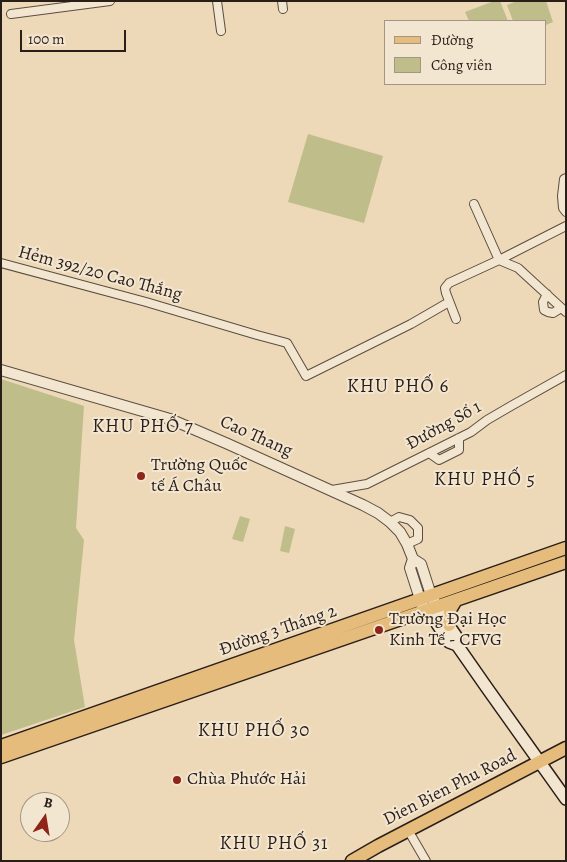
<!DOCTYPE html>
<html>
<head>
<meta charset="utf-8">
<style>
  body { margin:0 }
  #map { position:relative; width:567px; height:862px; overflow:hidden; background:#edd9b8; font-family:Alegreya,serif }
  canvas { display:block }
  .frame { position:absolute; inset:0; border:2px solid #2a1e19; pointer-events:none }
  .legend { position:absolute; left:384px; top:20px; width:162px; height:65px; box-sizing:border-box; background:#f3e6d1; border:1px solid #a39687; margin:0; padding:6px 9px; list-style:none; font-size:15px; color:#2a1e19 }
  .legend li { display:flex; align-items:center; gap:10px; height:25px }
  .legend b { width:25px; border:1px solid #a39687 }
  .north { position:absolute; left:20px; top:792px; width:50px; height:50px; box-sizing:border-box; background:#f3e6d1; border:1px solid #a39687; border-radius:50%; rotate:13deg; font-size:14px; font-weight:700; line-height:20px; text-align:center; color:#2a1e19 }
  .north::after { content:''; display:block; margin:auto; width:18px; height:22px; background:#8f2418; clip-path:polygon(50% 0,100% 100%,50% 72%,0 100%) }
  .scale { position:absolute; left:20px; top:30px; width:106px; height:22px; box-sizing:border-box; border:2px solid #2a1e19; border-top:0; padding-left:6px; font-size:15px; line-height:18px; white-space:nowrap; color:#2a1e19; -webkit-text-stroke:4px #f3e6d1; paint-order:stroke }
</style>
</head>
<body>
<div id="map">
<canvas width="567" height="862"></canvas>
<div class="frame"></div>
<ul class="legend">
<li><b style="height:6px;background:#e6bc7c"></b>Đường</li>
<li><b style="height:14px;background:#bfbd8a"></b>Công viên</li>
</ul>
<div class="north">B</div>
<div class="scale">100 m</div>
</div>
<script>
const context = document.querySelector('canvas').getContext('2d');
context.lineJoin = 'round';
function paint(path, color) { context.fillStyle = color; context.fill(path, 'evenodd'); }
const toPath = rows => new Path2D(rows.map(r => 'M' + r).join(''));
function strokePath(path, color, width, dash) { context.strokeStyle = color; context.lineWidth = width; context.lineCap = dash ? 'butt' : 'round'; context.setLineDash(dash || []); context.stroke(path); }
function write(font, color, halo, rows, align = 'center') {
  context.font = font + ' Alegreya,serif'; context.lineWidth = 4; context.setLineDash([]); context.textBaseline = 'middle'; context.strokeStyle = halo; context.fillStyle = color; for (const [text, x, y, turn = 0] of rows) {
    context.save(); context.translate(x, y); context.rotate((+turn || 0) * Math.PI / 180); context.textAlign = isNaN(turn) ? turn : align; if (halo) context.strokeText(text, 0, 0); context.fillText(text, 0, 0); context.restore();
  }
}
const green = toPath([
  [494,1,500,1,508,21,469,21,465,12],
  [517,1,546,1,553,22,546,25,546,21,513,21,507,5],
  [308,134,383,156,364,223,288,202],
  [1,379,84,406,76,528,84,540,74,640,85,707,1,735],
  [240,516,250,519,243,542,232,539],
  [285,526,295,529,289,553,280,551]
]);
const minor = toPath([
  [217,1,221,31],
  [282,1,283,9],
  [11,14,110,1],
  [566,178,564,179,562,196,563,208,566,212],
  [474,204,499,260,518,268,566,312],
  [1,263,146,302,257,335,287,343,306,376,411,324,449,302],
  [547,294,543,302,544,310,548,312,553,313,561,308],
  [456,319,446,293,445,288,449,283,499,260,566,226],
  [429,453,439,460,459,450,459,438],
  [332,490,367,484,471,432,487,420,511,406,566,375],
  [390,522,399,517,410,520,418,528,418,539,407,544],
  [408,830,426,861]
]);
const tertiary = toPath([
  [1,370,170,419,228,444,363,505,378,513,390,522,400,532,407,544,413,559,421,564,431,595],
  [413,559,410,568,420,599]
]);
const secondary = toPath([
  [433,599,436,607,456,636,457,645,487,688,566,799],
  [422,604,426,611,434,619,449,642,457,645]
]);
const primary = toPath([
  [449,625,450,610,456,600],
  [1,746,566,548],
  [1,757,566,562],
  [352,861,378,846,566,748]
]);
const markers = [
  [141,476,5,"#8f2418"],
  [379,630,5,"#8f2418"],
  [177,780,5,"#8f2418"]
];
const streetNames = [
  ["Hẻm 392/20 Cao Thắng",100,274,15],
  ["Đường Số 1",444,426,-29],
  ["Cao Thang",256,437,24],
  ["Đường 3 Tháng 2",278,631,-19],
  ["Dien Bien Phu Road",450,788,-27]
];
const poiNames = [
  ["Trường Quốc",151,466],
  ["tế Á Châu",151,487],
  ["Trường Đại Học",389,620],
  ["Kinh Tế - CFVG",389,641],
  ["Chùa Phước Hải",187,780]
];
const neighbourhoodNames = [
  ["KHU PHỐ 6",398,387],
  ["KHU PHỐ 7",143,427],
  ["KHU PHỐ 5",485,480],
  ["KHU PHỐ 30",254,731],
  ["KHU PHỐ 31",274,844]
];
paint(green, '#bfbd8a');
strokePath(minor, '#5b4d41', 10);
strokePath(tertiary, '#5b4d41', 12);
strokePath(secondary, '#2a1e19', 14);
strokePath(primary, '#2a1e19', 15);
strokePath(minor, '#f3e6d1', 8);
strokePath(tertiary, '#f3e6d1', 10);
strokePath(secondary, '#f3e6d1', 11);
strokePath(primary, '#e6bc7c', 12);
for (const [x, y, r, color] of markers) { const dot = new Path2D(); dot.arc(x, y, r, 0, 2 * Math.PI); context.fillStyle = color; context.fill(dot); strokePath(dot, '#f3e6d1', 2); }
write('18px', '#2a1e19', '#f3e6d1', streetNames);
write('18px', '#2a1e19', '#f3e6d1', poiNames, 'left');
context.letterSpacing = '1px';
write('19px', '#2a1e19', '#f3e6d1', neighbourhoodNames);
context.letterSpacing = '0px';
</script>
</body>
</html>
